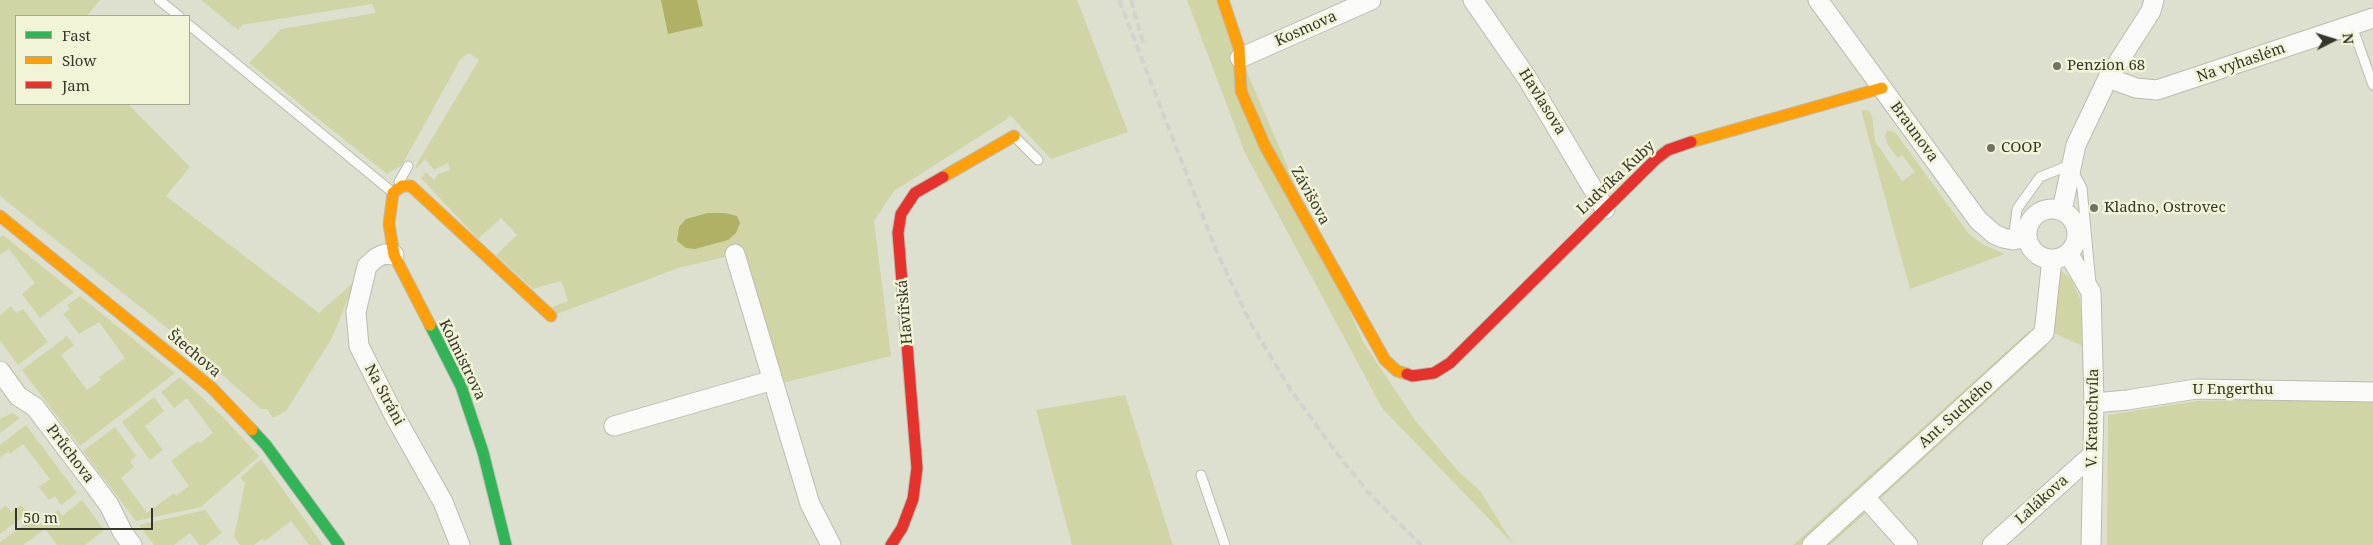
<!DOCTYPE html>
<html>
<head>
<meta charset="utf-8">
<style>
  body { margin:0 }
  #map { position:relative; width:2373px; height:545px; overflow:hidden; background:#dee0cf; font-family:"Noto Serif",serif }
  canvas { display:block }
  .legend { position:absolute; left:15px; top:15px; width:175px; height:90px; box-sizing:border-box; background:#f1f4d6; border:1px solid #a6a892; margin:0; padding:6px 9px; list-style:none; font-size:15px; color:#36372c }
  .legend li { display:flex; align-items:center; gap:10px; height:25px }
  .legend b { width:25px; border:1px solid #a6a892 }
  .north { position:absolute; left:2308px; top:15px; width:50px; height:50px; -webkit-text-stroke:4px #f1f4d6; paint-order:stroke; rotate:85deg; font-size:14px; font-weight:700; line-height:20px; text-align:center; color:#36372c }
  .north::after { content:''; display:block; margin:auto; width:18px; height:22px; background:#36372c; clip-path:polygon(50% 0,100% 100%,50% 72%,0 100%) }
  .scale { position:absolute; left:15px; top:508px; width:138px; height:22px; box-sizing:border-box; border:2px solid #36372c; border-top:0; padding-left:6px; font-size:15px; line-height:18px; white-space:nowrap; color:#36372c; -webkit-text-stroke:4px #f1f4d6; paint-order:stroke }
</style>
</head>
<body>
<div id="map">
<canvas width="2373" height="545"></canvas>
<ul class="legend">
<li><b style="height:6px;background:#30b455"></b>Fast</li>
<li><b style="height:6px;background:#ff9f0a"></b>Slow</li>
<li><b style="height:6px;background:#e5322d"></b>Jam</li>
</ul>
<div class="north">N</div>
<div class="scale">50 m</div>
</div>
<script>
const context = document.querySelector('canvas').getContext('2d');
context.lineJoin = 'round';
function paint(path, color) { context.fillStyle = color; context.fill(path, 'evenodd'); }
const toPath = rows => new Path2D(rows.map(r => 'M' + r).join(''));
function strokePath(path, color, width, dash) { context.strokeStyle = color; context.lineWidth = width; context.lineCap = dash ? 'butt' : 'round'; context.setLineDash(dash || []); context.stroke(path); }
function write(font, color, halo, rows, align = 'center') {
  context.font = font + ' "Noto Serif",serif'; context.lineWidth = 5; context.setLineDash([]); context.textBaseline = 'middle'; context.strokeStyle = halo; context.fillStyle = color; for (const [text, x, y, turn = 0] of rows) {
    context.save(); context.translate(x, y); context.rotate((+turn || 0) * Math.PI / 180); context.textAlign = isNaN(turn) ? turn : align; if (halo) context.strokeText(text, 0, 0); context.fillText(text, 0, 0); context.restore();
  }
}
const green = toPath([
  [0,0,100,0,87,16,16,16,16,104,128,104,190,167,166,196,319,313,355,281,332,338,286,411,273,418,267,409,261,409,190,346,0,196],
  [201,0,1077,0,1128,132,1051,159,1010,115,1007,119,894,191,874,221,891,356,782,383,742,253,678,268,557,314,552,307,568,301,561,281,533,289,496,255,517,235,501,218,478,239,421,178,426,172,434,180,438,174,450,170,448,163,434,170,425,159,417,168,415,167,479,60,469,53,460,60,402,165,387,174,249,63,281,29,376,13,372,4,242,25,238,30],
  [1187,0,1216,0,1363,342,1415,420,1457,470,1480,491,1514,545,1382,408,1245,153],
  [1861,110,1869,111,1872,116,1875,141,1902,181,1915,172,1902,155,1898,158,1888,145,1885,136,1887,130,1895,132,1969,234,1982,244,2005,254,1910,289],
  [3,235,74,292,40,318,22,294,35,283,9,249,0,255,0,237],
  [2062,271,2071,279,2080,298,2084,347,2052,332,2059,272],
  [80,296,175,373,80,446,22,370,67,336,74,345,61,355,87,390,101,380,99,377,125,358,99,322,79,334,63,314,70,309,67,305],
  [11,306,16,313,23,309,48,342,18,365,0,341,0,315],
  [2029,331,2032,335,1800,545,1793,545],
  [2044,343,2047,346,1879,500,1880,493],
  [180,377,222,416,259,456,201,507,136,521,83,451,115,427,136,456,130,461,134,467,121,478,147,513,174,493,176,496,189,486,171,461,198,441,200,443,213,433,187,398,174,408,161,392],
  [1125,395,1173,545,1072,545,1036,410],
  [154,397,164,411,145,426,163,450,150,460,122,422],
  [2373,398,2373,545,2107,545,2108,415,2197,401],
  [12,413,20,418,0,433,0,419],
  [26,425,77,493,61,505,55,496,49,500,39,487,50,479,23,444,10,454,8,452,0,457,0,445],
  [261,459,323,545,309,545,291,521,265,541,262,539,254,545,240,545,234,537,245,483,240,478],
  [82,500,104,530,85,545,57,545,45,529,23,545,0,545,0,542,32,519,38,526,58,510,62,516],
  [6,505,11,512,21,505,28,513,0,534,0,510],
  [205,510,222,533,206,545,199,545,190,533,174,545,154,545,139,525],
  [1859,511,1868,511,1830,545,1822,545]
]);
const water = toPath([
  [661,0,697,0,703,26,668,34],
  [708,213,725,213,737,216,740,223,736,233,728,240,695,249,686,248,677,241,679,227,686,219]
]);
const lane = toPath([
  [159,0,179,16],
  [189,25,391,191],
  [2352,26,2373,85],
  [1015,137,1038,160],
  [399,182,408,166],
  [2013,240,2017,209,2040,177,2070,165,2082,188,2091,284],
  [1201,475,1225,545]
]);
const street = toPath([
  [1473,0,1527,78,1605,209],
  [1818,0,1978,220,1994,234,2003,238,2013,240,2027,237],
  [1240,58,1371,0],
  [2108,78,2136,88,2157,90,2373,18],
  '2027 234a25 25 0 1 1 50 0a25 25 0 1 1-50 0Z',
  [2062,210,2076,145,2108,78,2151,11,2154,0],
  [2068,253,2091,292,2094,403,2091,545],
  [735,254,810,504,831,545],
  [394,255,384,254,376,258,367,266,356,312,359,346,394,415,443,502,460,545],
  [0,371,18,396,35,407,95,486,109,505,123,533,132,545],
  [2094,403,2127,400,2196,389,2373,392],
  [614,426,773,380],
  [1865,497,1908,545],
  [1812,545,2044,333,2052,259],
  [1992,545,2092,455]
]);
const fast = toPath([
  [430,325,461,386,483,452,506,545],
  [252,430,266,445,339,545]
]);
const slow = toPath([
  [1223,0,1239,48,1241,91,1265,146,1385,360,1397,371,1407,374],
  [1691,142,1882,88],
  [943,177,1014,136],
  [0,216,212,388,252,430],
  [430,325,394,255,389,224,393,193,402,186,411,186,551,316]
]);
const jam = toPath([
  [1407,374,1412,376,1434,373,1450,363,1655,160,1668,150,1691,142],
  [891,545,902,528,913,499,917,468,898,233,901,214,915,193,943,177]
]);
const rail = toPath([
  [1119,0,1216,250,1250,322,1290,389,1338,455,1368,492,1421,545],
  [1131,0,1144,46]
]);
const markers = [
  [2057,66,5,"#717265"],
  [1991,148,5,"#717265"],
  [2094,208,5,"#717265"]
];
const streetNames = [
  ["Kosmova",1306,29,-24],
  ["Na vyhaslém",2241,63,-19],
  ["Havlasova",1542,102,58],
  ["Braunova",1914,132,54],
  ["Ludvíka Kuby",1616,178,-43],
  ["Závišova",1310,196,61],
  ["Havířská",905,312,-95],
  ["Štechova",194,354,40],
  ["Kolmistrova",462,360,64],
  ["U Engerthu",2233,390],
  ["Na Stráni",384,395,62],
  ["Ant. Suchého",1956,414,-42],
  ["V. Kratochvíla",2093,418,-89],
  ["Průchova",70,454,53],
  ["Lalákova",2042,500,-42]
];
const poiNames = [
  ["Penzion 68",2067,66],
  ["COOP",2001,148],
  ["Kladno, Ostrovec",2104,208]
];
paint(green, '#d1d4a5');
paint(water, '#afb264');
strokePath(lane, '#babcaf', 11);
strokePath(street, '#babcaf', 21);
strokePath(fast, '#babcaf', 13);
strokePath(slow, '#babcaf', 13);
strokePath(jam, '#babcaf', 13);
strokePath(lane, '#fafaf8', 9);
strokePath(street, '#fafaf8', 19);
strokePath(fast, '#30b455', 11);
strokePath(slow, '#ff9f0a', 11);
strokePath(jam, '#e5322d', 11);
strokePath(rail, '#d2d2ce', 4, [8, 4]);
for (const [x, y, r, color] of markers) { const dot = new Path2D(); dot.arc(x, y, r, 0, 2 * Math.PI); context.fillStyle = color; context.fill(dot); strokePath(dot, '#f1f4d6', 2); }
write('15px', '#36372c', '#f1f4d6', streetNames);
write('15px', '#36372c', '#f1f4d6', poiNames, 'left');
</script>
</body>
</html>
